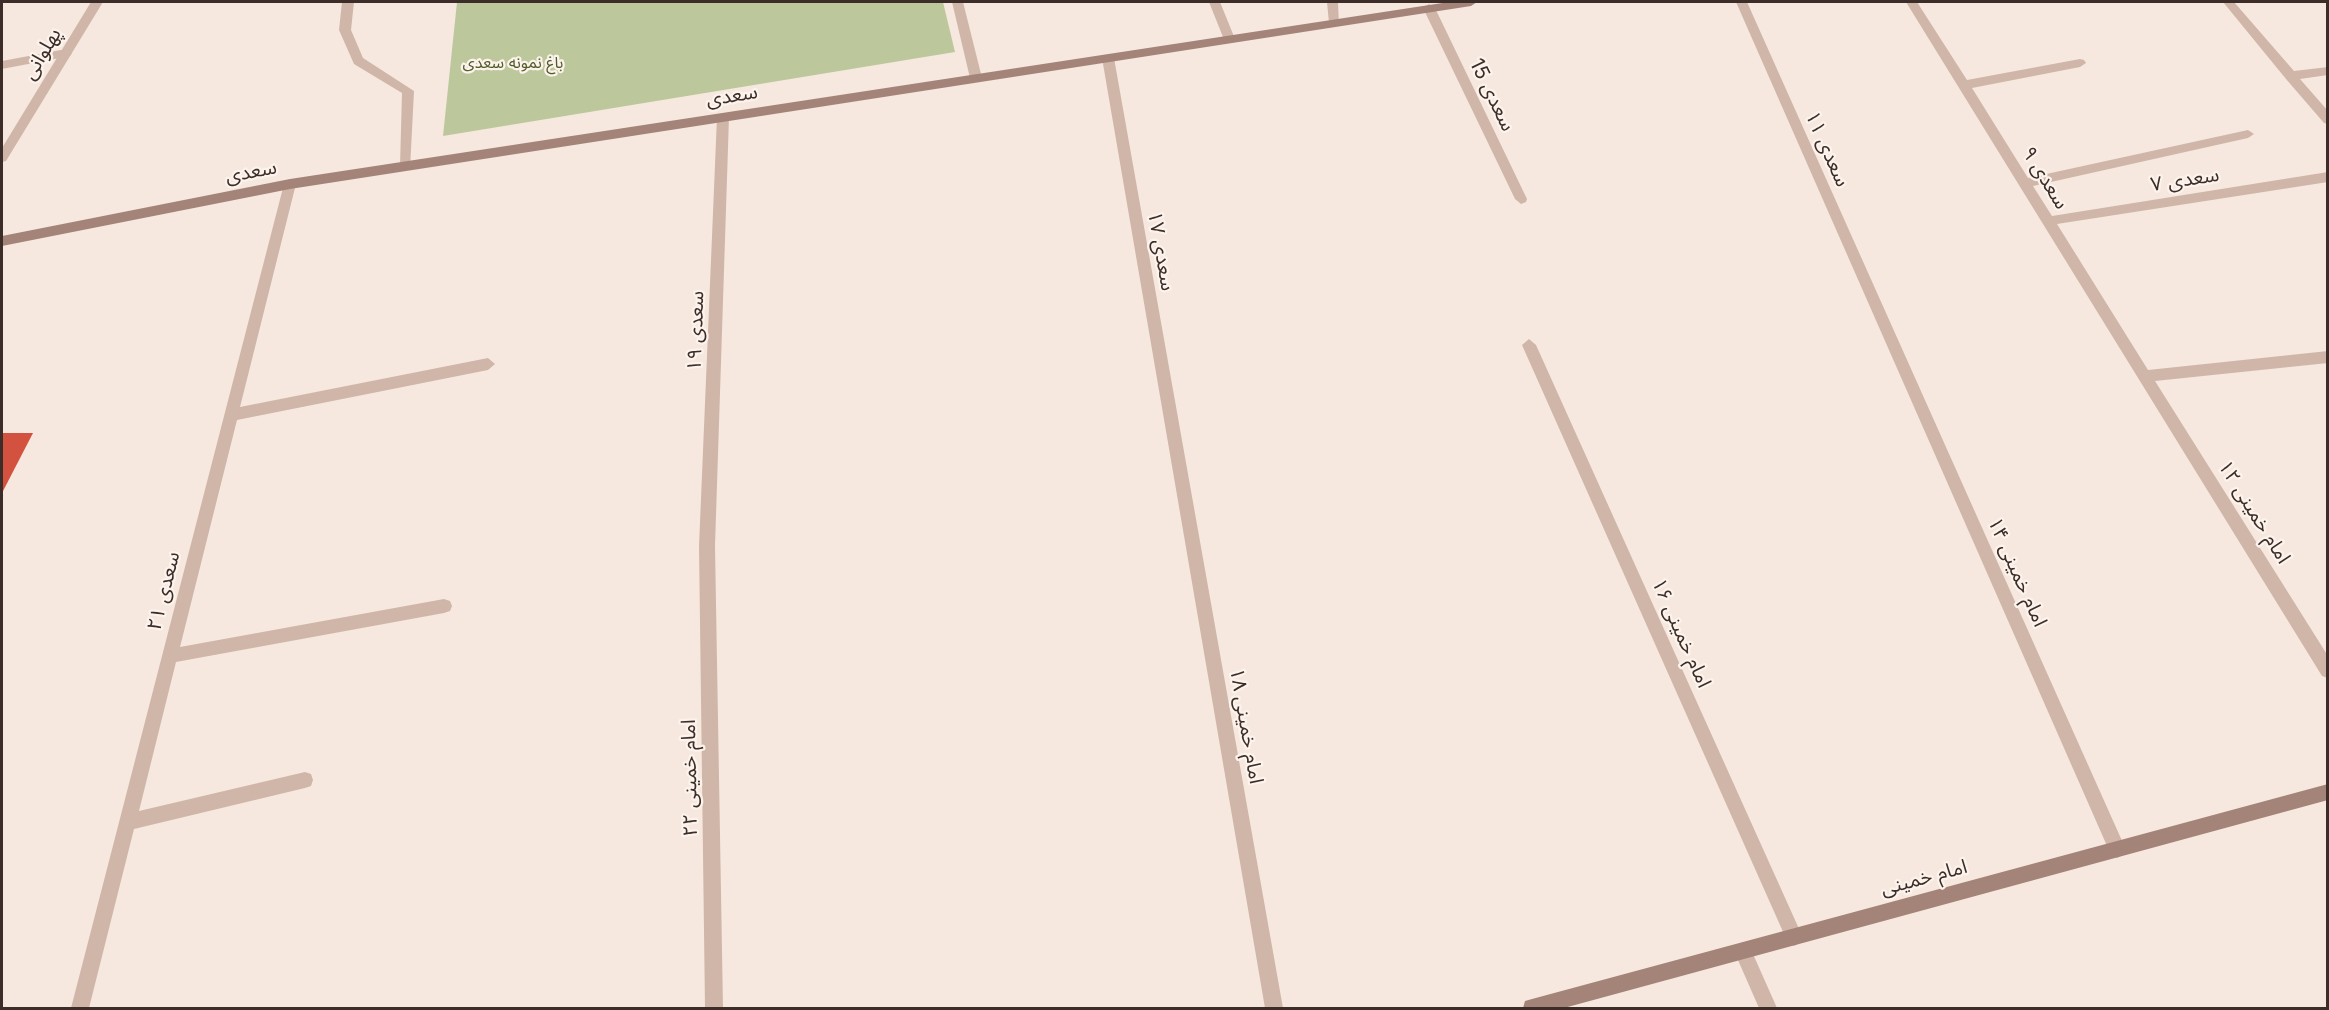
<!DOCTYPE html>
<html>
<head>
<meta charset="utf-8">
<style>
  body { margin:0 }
  #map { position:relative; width:2329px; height:1010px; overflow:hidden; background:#f6e8df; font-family:Inter,sans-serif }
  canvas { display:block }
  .frame { position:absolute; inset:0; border:3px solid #3c2d29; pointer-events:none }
</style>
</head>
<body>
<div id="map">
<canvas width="2329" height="1010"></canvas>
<div class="frame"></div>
</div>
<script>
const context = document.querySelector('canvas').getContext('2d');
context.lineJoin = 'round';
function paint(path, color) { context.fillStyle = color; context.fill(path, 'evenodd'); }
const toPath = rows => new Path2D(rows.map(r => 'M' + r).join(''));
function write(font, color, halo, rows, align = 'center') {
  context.font = font + ' Inter,"Noto Sans Arabic",sans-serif'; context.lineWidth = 4.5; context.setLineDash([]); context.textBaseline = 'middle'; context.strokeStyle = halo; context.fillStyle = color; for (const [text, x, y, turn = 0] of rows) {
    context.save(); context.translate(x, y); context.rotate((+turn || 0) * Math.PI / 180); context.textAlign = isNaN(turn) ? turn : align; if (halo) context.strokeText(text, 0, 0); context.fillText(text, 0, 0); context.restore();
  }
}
const green = toPath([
  [457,2,943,2,955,52,443,136]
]);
const building = toPath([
  [2,433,33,433,2,493]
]);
const service = toPath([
  [342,2,354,2,351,30,363,58,414,91,410,169,402,169,400,166,402,93,354,64,339,30,342,2]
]);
const minor = toPath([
  [952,2,963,2,982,78,980,81,972,81,970,78,952,2],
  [1209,2,1220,2,1235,39,1233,42,1225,42,1209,2],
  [1327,2,1338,2,1339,26,1331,26,1329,23,1327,2],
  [1736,2,1747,2,2123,843,2126,849,2123,855,2117,858,2111,855,1736,2],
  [1906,2,1917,2,1967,80,2080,59,2084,60,2086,63,2080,67,1972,88,2028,178,2248,130,2254,134,2248,138,2033,186,2052,216,2328,172,2328,182,2057,224,2148,370,2328,351,2328,363,2155,381,2328,656,2328,678,2322,676,1906,2],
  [2223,2,2234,2,2294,71,2328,67,2328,75,2300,79,2328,111,2328,124,2324,123,2286,79,2223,2],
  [1429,4,1435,8,1527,199,1526,202,1521,204,1515,199,1423,8,1429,4],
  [66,49,72,53,70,56,2,69,2,61,66,49],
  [1108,54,1114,58,1283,1008,1265,1008,1102,58,1108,54],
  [723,113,729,117,715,546,723,1008,705,1008,699,546,717,117,723,113],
  [290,179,296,184,240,407,488,358,495,364,488,370,237,420,180,647,444,599,450,601,452,606,450,611,444,613,176,662,139,811,305,772,311,774,313,780,311,786,305,788,134,829,89,1008,71,1008,284,184,290,179],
  [1529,339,1536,345,1800,931,1803,937,1800,943,1794,946,1788,943,1522,345,1529,339],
  [1743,942,1749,945,1777,1008,1759,1008,1734,951,1737,945,1743,942]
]);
const tertiary = toPath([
  [91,2,103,2,6,161,2,162,2,148,91,2]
]);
const secondary = toPath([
  [1449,2,1477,2,1471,6,290,189,2,246,2,236,290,179,1449,2],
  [2328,784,2328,800,1564,1008,1523,1008,1525,1001,1532,999,2328,784]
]);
const farParknames = [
  ["باغ نمونه سعدی",513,63]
];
const streetNames = [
  ["پهلوانی",42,54,-59],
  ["سعدی 15",1492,95,64],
  ["سعدی",732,96,-9],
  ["سعدی ۱۱",1827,149,66],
  ["سعدی",251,172,-11],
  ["سعدی ۹",2045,178,58],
  ["سعدی ۷",2185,180,-9],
  ["سعدی ۱۷",1161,251,80],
  ["سعدی ۱۹",696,331,-88],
  ["امام خمینی ۱۲",2254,512,58],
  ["امام خمینی ۱۴",2017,572,66],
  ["سعدی ۲۱",164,591,-76],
  ["امام خمینی ۱۶",1681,633,66],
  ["امام خمینی ۱۸",1246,726,80],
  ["امام خمینی ۲۲",690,778,-91],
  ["امام خمینی",1924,878,-15]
];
paint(green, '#bdc79c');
paint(building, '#d3523f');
paint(service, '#d0b6a8');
paint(minor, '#d0b6a8');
paint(tertiary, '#d0b6a8');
paint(secondary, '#a48479');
write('16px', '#505d2a', '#fcf3ec', farParknames);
write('20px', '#3c2d29', '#fcf3ec', streetNames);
</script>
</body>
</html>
